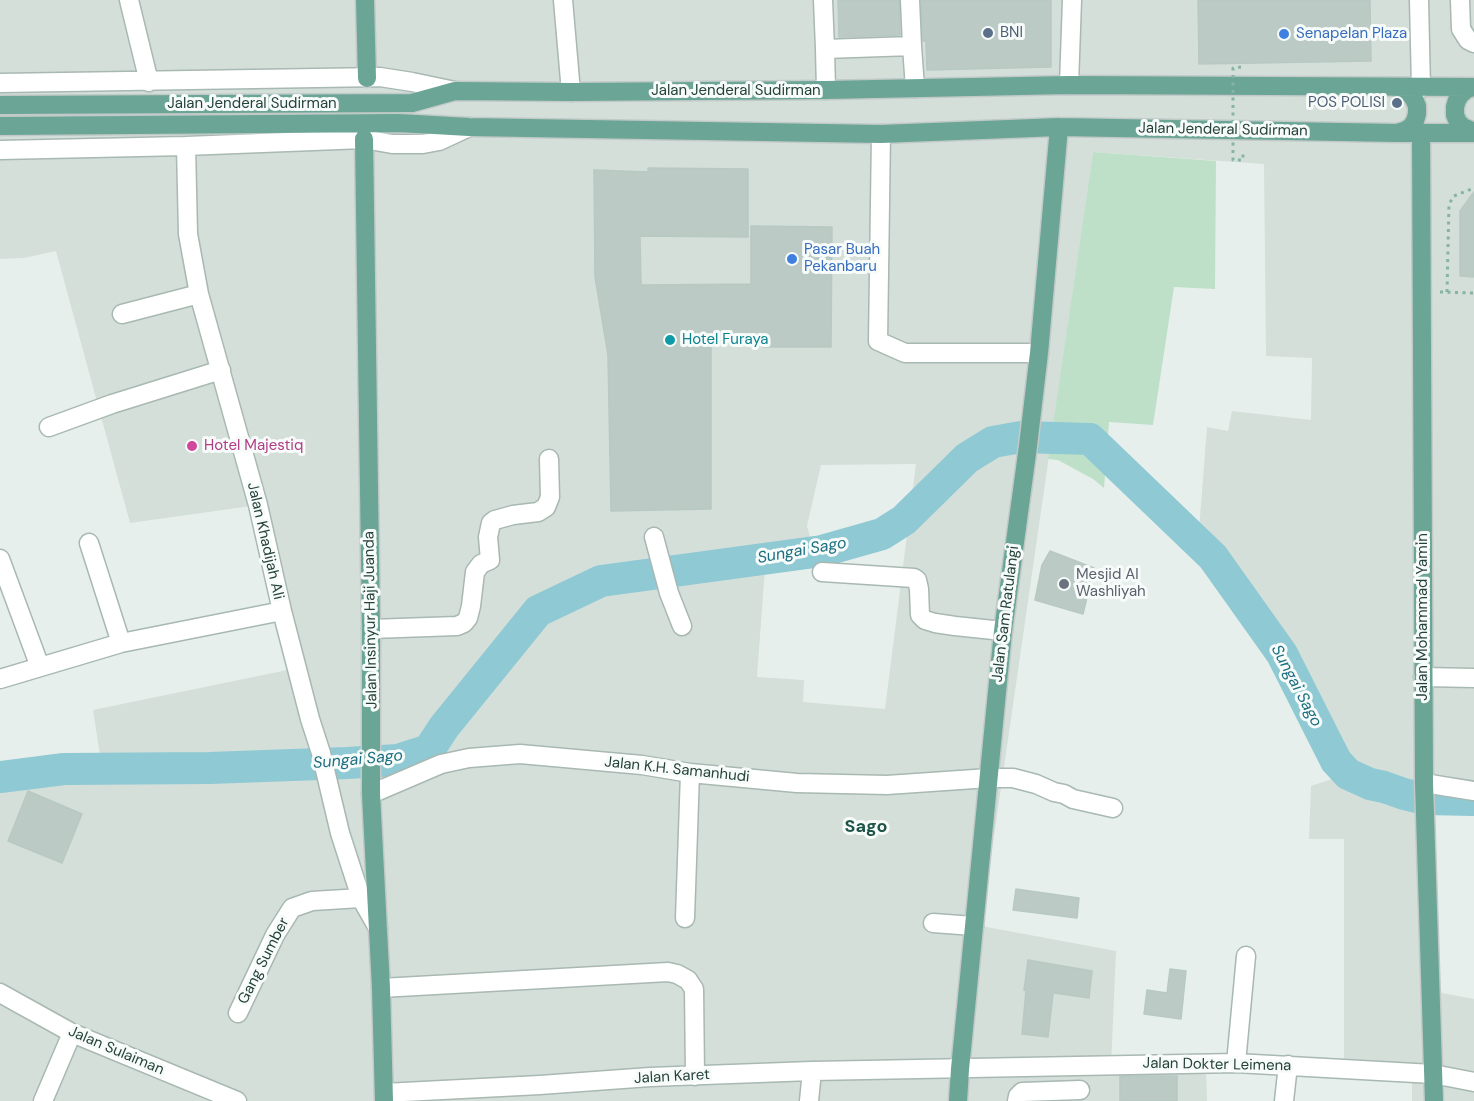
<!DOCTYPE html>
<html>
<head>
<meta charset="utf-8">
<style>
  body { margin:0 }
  canvas { display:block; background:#e6efeb }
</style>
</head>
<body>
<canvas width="1474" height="1101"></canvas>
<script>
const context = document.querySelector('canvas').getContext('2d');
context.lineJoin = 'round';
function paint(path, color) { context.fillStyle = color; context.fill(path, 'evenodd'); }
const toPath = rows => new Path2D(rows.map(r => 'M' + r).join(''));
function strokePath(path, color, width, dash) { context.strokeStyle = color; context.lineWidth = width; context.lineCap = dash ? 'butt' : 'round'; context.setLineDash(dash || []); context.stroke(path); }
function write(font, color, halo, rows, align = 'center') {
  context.font = font + ' "DM Sans",sans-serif'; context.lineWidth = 6; context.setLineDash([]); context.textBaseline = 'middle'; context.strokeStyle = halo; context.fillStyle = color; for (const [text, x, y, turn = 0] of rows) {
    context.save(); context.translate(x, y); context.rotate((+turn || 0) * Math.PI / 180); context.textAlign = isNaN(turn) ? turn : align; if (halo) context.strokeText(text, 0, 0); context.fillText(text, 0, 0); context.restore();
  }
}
const built = toPath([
  [0,0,1474,0,1474,788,1433,784,1437,992,1474,999,1474,1101,1412,1101,1412,1073,1344,1071,1344,839,1309,839,1311,786,1335,778,1345,779,1329,754,1295,688,1197,556,1207,427,1228,431,1232,411,1311,420,1312,358,1266,356,1264,164,1093,152,981,926,1116,951,1111,1067,1206,1066,1207,1101,0,1101,0,778,102,768,93,710,297,668,258,505,130,523,56,251,24,258,0,259],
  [916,464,885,709,803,702,804,680,757,677,765,568,816,559,807,526,821,465]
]);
const green = toPath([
  [1093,152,1216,161,1215,289,1174,287,1153,425,1109,422,1104,488,1093,479,1058,460,1048,459]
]);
const river = toPath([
  [0,777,64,769,210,768,347,763,398,760,429,750,444,727,538,611,601,581,822,551,882,534,904,520,967,458,993,442,1021,437,1090,439,1213,557,1282,654,1336,761,1348,774,1370,784,1384,787,1404,794,1425,799,1474,800]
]);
const building = toPath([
  [838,0,899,0,900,35,839,37,838,0],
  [921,0,1051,0,1051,67,927,70,926,41,923,41,921,0],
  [1198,0,1370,0,1371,61,1199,64,1198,0],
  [648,168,748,169,748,237,640,236,641,285,751,284,751,226,832,227,831,347,763,347,763,339,711,341,711,509,611,511,608,355,595,277,594,170,648,172,648,168],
  [1474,192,1474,277,1460,276,1460,211,1474,192],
  [1050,551,1094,568,1083,614,1035,600,1042,565,1050,551],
  [28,791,82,814,62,863,8,841,28,791],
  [1016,889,1079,898,1077,918,1013,910,1016,889],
  [1028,960,1092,971,1089,998,1054,993,1053,994,1048,1037,1022,1034,1026,991,1024,990,1028,960],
  [1170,969,1186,971,1181,1019,1144,1014,1147,990,1167,993,1170,969],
  [1120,1076,1177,1076,1177,1101,1120,1101,1120,1076]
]);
const path = toPath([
  [1440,292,1474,293],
  [1447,292,1449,204,1454,196,1474,188]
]);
const minor = toPath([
  [129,0,149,82],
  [563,0,571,92],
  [823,0,825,49],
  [910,0,912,46],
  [1419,0,1421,88],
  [1460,0,1461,29,1468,40,1474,43],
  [0,83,380,77,412,82,455,91],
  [1069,85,1072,0],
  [826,90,825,49,912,46,915,88],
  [881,134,878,341,905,353,1039,353],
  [186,146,188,234,199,294,258,505,282,611,310,719,321,753,340,833,361,898,378,928],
  [0,150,186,146,364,139,392,144,423,144,439,141,469,127],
  [122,314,199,294],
  [49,427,112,404,221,370],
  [654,537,669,593,682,626],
  [89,543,121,643],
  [0,559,40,667],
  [822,572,914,578,917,580,919,589,920,615,925,620,935,623,955,626,1003,631],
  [371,629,457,626,464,623,468,618,471,606,475,572,481,564,490,560,488,537,491,523,495,520,513,515,538,512,546,507,550,497,549,459],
  [1423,677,1474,678],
  [0,679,121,643,282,611],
  [1424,783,1474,791],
  [371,794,441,764,469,758,520,754,642,765,690,773,797,783,887,785,989,778,1013,778,1036,784,1054,792,1064,794,1073,799,1113,808],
  [685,918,690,773],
  [933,923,974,926],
  [381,988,668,972,677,974,688,980,694,989,695,1076],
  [0,993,72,1033,237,1101],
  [238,1013,275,935,292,908,312,901,361,898],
  [1236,1063,1246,956],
  [384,1093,540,1085,650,1077,812,1071,1236,1063,1433,1074,1474,1082],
  [43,1101,72,1033],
  [809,1101,812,1071],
  [1017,1101,1018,1096,1022,1092,1080,1090],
  [1284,1101,1288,1065]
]);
const major = toPath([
  [365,0,367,78],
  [1474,87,1467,89,1461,94,1457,100,1455,107,1455,115,1458,122,1463,127,1474,132],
  [1397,88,1403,90,1410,94,1414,99,1417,106,1417,114,1415,121,1411,127,1404,131,1397,133],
  [0,105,412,103,455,91,571,92,826,90,1069,85,1474,87],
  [0,126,399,123,469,127,881,134,1059,127,1397,133,1474,133],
  [1421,133,1424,783,1434,1101],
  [364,139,371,629,371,794,381,988,384,1101],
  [958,1101,960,1069,1003,631,1028,446,1039,353,1059,127]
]);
const pathBridge = toPath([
  [1241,67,1233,68,1233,160,1243,160,1243,153]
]);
const markers = [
  [988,33,6,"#5c6f8a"],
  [1284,34,6,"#3f7fe0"],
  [1397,103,6,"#5c6f8a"],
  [792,259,6,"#3f7fe0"],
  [670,340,6,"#0f9aa8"],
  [192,446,6,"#d1479c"],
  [1064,584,6,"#6b7280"]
];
const serviceNames = [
  ["BNI",1000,33],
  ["POS POLISI",1385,103,"right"]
];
const shopNames = [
  ["Senapelan Plaza",1296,34],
  ["Pasar Buah",804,250],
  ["Pekanbaru",804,267]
];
const streetNames = [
  ["Jalan Jenderal Sudirman",736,91],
  ["Jalan Jenderal Sudirman",252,104],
  ["Jalan Jenderal Sudirman",1223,130,1],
  ["Jalan Khadijah Ali",265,541,77],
  ["Jalan Sam Ratulangi",1006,614,-83],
  ["Jalan Mohammad Yamin",1423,617,-90],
  ["Jalan Insinyur Haji Juanda",371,620,-91],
  ["Jalan K.H. Samanhudi",677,770,6],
  ["Gang Sumber",264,961,-63],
  ["Jalan Sulaiman",116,1051,23],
  ["Jalan Dokter Leimena",1217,1065,1],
  ["Jalan Karet",672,1077,-3]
];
const cultureNames = [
  ["Hotel Furaya",682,340]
];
const hotelNames = [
  ["Hotel Majestiq",204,446]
];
const worshipNames = [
  ["Mesjid Al",1076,575],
  ["Washliyah",1076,592]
];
const waterNames = [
  ["Sungai Sago",802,551,-10],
  ["Sungai Sago",1296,686,62],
  ["Sungai Sago",358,760,-5]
];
const quarterNames = [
  ["Sago",866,827]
];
paint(built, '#d4dfda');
paint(green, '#bfe0c8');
strokePath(river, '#8ec9d4', 32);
paint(building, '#bbcac4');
strokePath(building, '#b8c9c2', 1.5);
strokePath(minor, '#a8b8b2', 21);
strokePath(major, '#c2cac8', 21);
strokePath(path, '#86b3a5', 3, [3, 4.5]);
strokePath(minor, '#fff', 18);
strokePath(major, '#6aa596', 18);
strokePath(pathBridge, '#86b3a5', 3, [3, 4.5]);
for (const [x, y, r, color] of markers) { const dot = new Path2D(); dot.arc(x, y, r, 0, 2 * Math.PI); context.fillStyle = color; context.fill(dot); strokePath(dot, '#f7fbf9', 2); }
write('15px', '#4e5e75', '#f7fbf9', serviceNames, 'left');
write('15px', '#366cbe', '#f7fbf9', shopNames, 'left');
write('15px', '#24423a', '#f7fbf9', streetNames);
write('15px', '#0d838f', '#f7fbf9', cultureNames, 'left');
write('15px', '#b23c85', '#f7fbf9', hotelNames, 'left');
write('15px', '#5b616d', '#f7fbf9', worshipNames, 'left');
write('italic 16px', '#1c6f80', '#f7fbf9', waterNames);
write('bold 18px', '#1f5548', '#f7fbf9', quarterNames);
</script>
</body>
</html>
